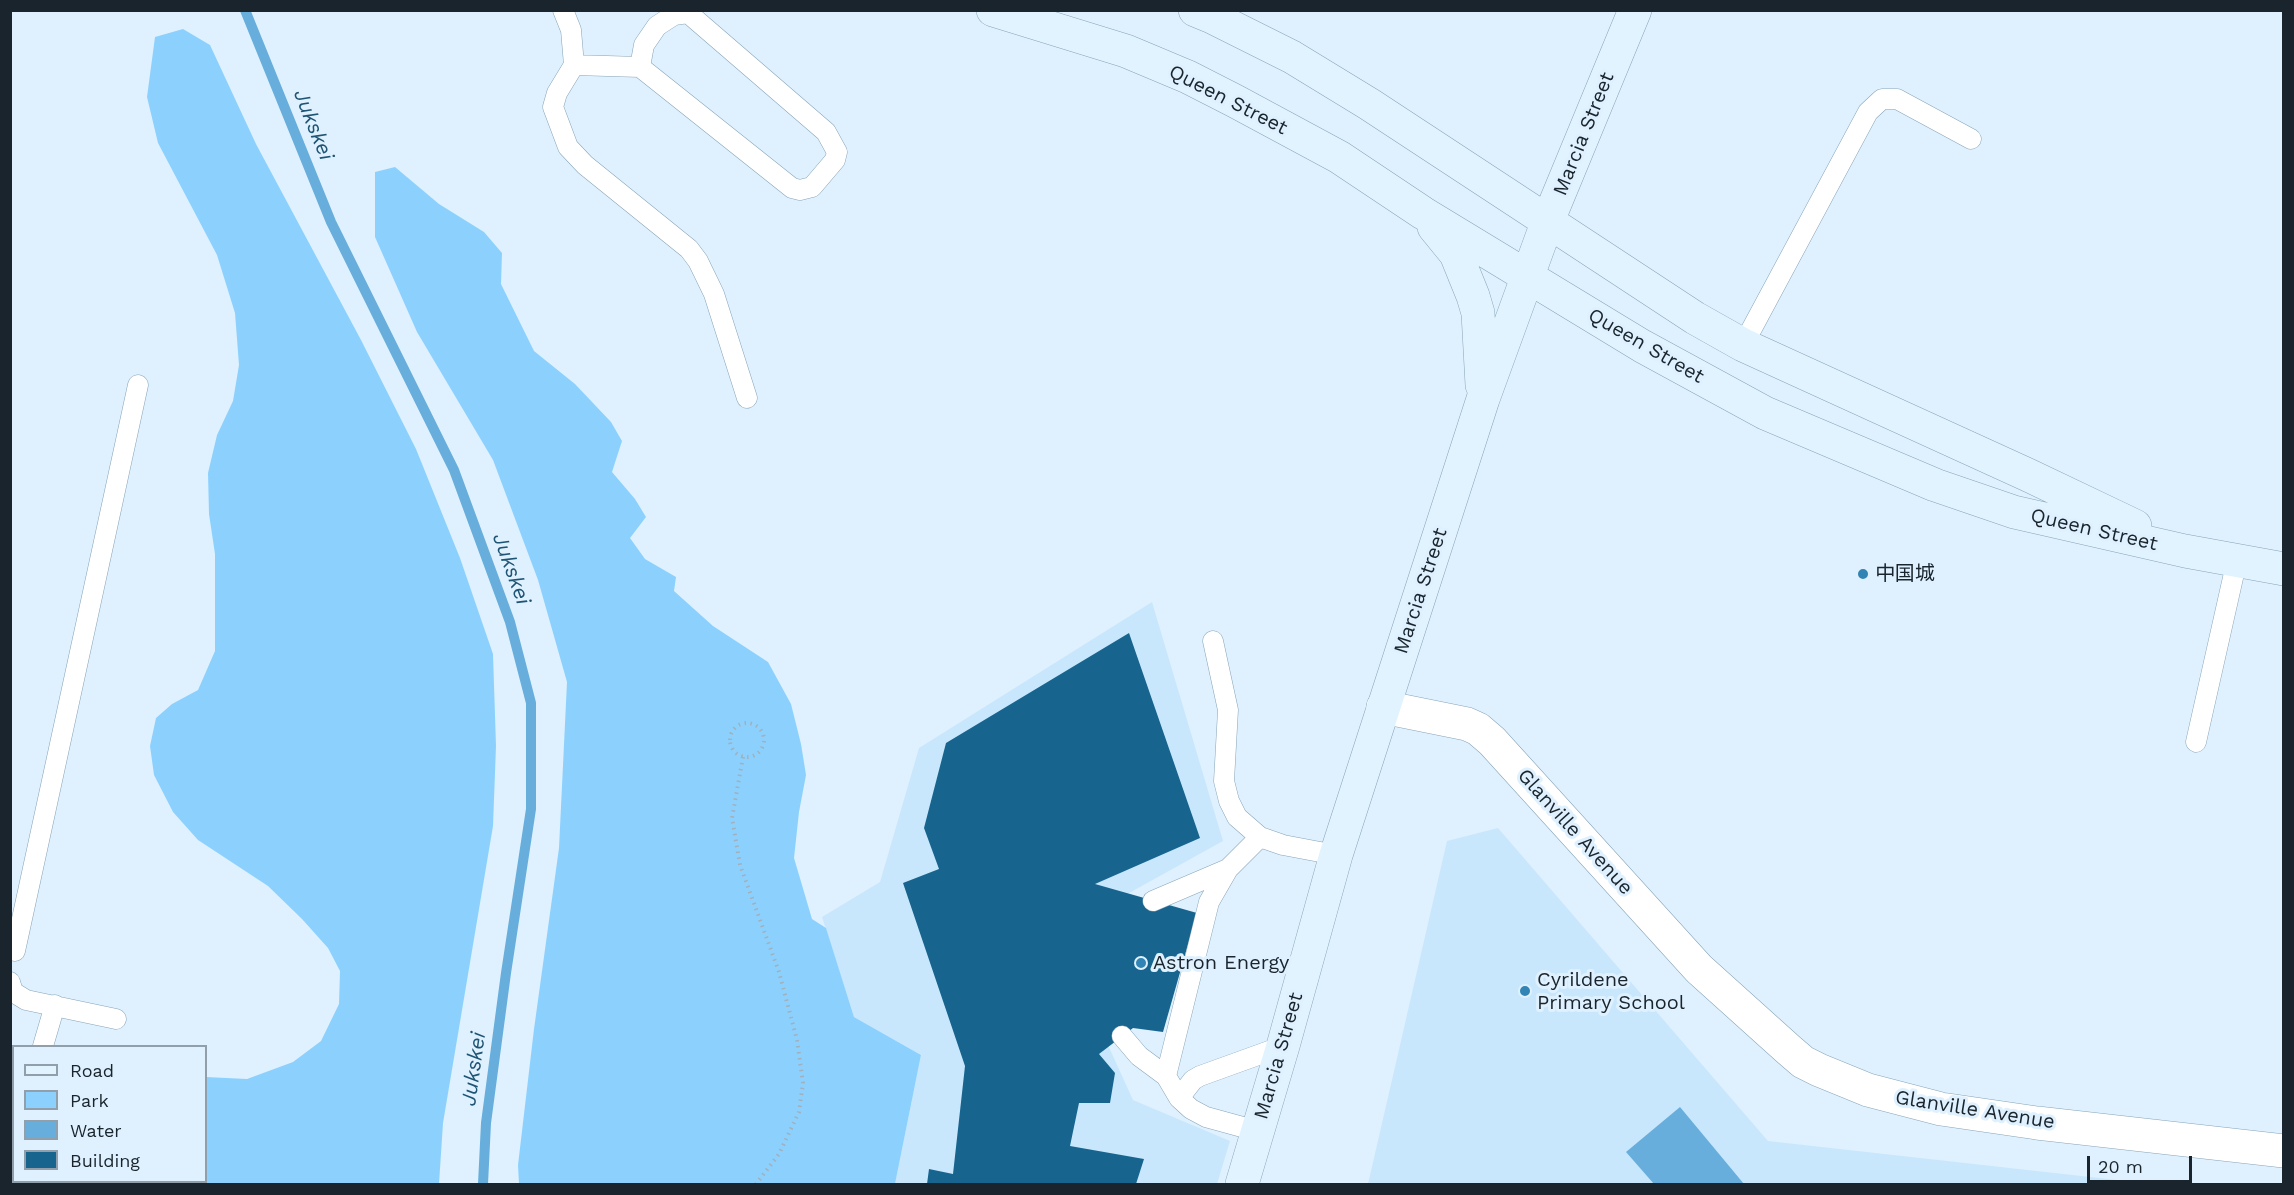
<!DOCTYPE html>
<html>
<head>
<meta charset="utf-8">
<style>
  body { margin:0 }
  #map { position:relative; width:2294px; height:1195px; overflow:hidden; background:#dff1fe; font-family:"Work Sans",sans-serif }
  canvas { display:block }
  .frame { position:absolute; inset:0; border:12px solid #19242c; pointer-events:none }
  .legend { position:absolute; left:12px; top:1045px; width:195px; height:138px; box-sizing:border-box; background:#dff1fe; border:2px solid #909faa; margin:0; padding:8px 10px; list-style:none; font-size:18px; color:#19242c }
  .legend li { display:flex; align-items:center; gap:12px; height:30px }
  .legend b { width:30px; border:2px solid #909faa }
  .scale { position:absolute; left:2087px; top:1156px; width:105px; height:27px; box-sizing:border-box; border:3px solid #19242c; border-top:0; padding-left:8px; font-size:18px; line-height:21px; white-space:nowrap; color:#19242c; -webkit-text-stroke:4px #dff1fe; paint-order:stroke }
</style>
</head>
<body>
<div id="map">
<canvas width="2294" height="1195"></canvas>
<div class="frame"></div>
<ul class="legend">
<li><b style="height:8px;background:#e1f3ff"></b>Road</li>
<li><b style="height:16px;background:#8cd1fe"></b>Park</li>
<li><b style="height:16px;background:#67aedc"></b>Water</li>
<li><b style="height:16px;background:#17658f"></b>Building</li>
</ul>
<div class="scale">20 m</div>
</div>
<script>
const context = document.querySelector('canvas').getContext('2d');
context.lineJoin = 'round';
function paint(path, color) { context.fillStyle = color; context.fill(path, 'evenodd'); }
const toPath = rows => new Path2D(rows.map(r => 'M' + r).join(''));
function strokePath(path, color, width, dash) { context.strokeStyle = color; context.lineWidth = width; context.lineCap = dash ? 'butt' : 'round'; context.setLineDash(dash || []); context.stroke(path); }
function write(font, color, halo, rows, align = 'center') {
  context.font = font + ' "Work Sans","Noto Sans SC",sans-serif'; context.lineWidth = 6; context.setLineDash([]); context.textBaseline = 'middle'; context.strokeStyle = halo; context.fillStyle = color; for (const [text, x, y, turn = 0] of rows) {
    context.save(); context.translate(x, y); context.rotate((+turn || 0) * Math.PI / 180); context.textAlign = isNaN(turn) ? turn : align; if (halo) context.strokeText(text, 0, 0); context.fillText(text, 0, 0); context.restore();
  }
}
const built = toPath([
  [1152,602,1223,841,1057,933,1133,1100,1230,1141,1217,1184,895,1184,921,1055,854,1017,822,917,880,882,919,748],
  [1498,828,1768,1141,2153,1184,1368,1184,1447,841]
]);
const green = toPath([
  [183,29,210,45,256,144,361,340,416,449,460,558,493,654,496,746,493,826,443,1123,439,1184,125,1184,125,1182,206,1182,206,1077,247,1079,293,1062,321,1041,339,1004,340,971,328,948,302,919,268,886,198,840,173,812,154,775,150,746,156,718,172,704,198,690,215,651,215,554,209,514,208,473,217,435,233,401,239,365,235,313,217,255,158,143,147,97,155,37],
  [395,167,439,204,484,232,502,253,501,284,534,351,575,384,611,422,622,441,612,472,635,499,646,517,630,538,645,559,676,577,674,591,713,626,768,662,791,704,801,744,806,775,799,812,794,858,812,919,826,928,854,1017,921,1055,895,1184,519,1184,518,1165,534,1029,559,848,567,682,538,580,493,460,417,332,375,237,375,172]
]);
const water = toPath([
  [1680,1107,1744,1184,1654,1184,1626,1152]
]);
const stream = toPath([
  [245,10,331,222,454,470,510,622,531,703,531,809,506,973,486,1123,483,1184]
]);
const building = toPath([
  [1129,633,1200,838,1095,884,1197,913,1163,1032,1133,1028,1099,1054,1115,1073,1110,1103,1079,1103,1070,1146,1144,1159,1136,1184,927,1184,929,1169,953,1174,965,1066,903,883,939,869,924,828,946,743]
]);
const path = toPath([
  '730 740a17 17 0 1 1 34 0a17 17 0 1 1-34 0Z',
  [743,757,732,818,740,865,779,972,797,1040,803,1083,799,1112,779,1154,756,1184]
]);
const service = toPath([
  [563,10,571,30,574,65,557,93,553,107,568,147,585,165,689,249,698,261,714,294,747,398],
  [574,65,640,67,792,188,800,190,812,187,835,160,837,152,826,132,688,13,674,15,657,26,644,45,640,67],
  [1743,345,1868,112,1882,99,1897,99,1971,139],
  [1213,641,1228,710,1224,781,1229,801,1237,817,1260,837,1283,845,1336,855],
  [2196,742,2237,560],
  [1153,901,1228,869],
  [10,950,15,951,138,385],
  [10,982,13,992,26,1000,116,1019],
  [1122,1036,1139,1056,1166,1076],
  [43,1046,55,1005],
  [1179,1098,1193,1080,1200,1076,1283,1046],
  [1257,1131,1206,1117,1191,1109,1179,1098,1166,1076,1209,902,1228,869,1260,837],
  [10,1162,14,1151]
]);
const minor = toPath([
  [1383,707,1467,724,1478,729,1492,741,1699,969,1789,1050,1803,1062,1819,1070,1868,1090,1941,1109,2037,1123,2284,1151]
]);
const secondary = toPath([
  [993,10,1126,51,1188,77,1235,101,1339,157,1423,213,1642,346,1765,413,1935,485,2014,512,2185,551,2284,569],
  [1195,10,1212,17,1292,57,1369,104,1695,318,1743,345,2028,475,2135,526],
  [1434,227,1456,254,1473,296,1478,313,1482,385],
  [1242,1184,1283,1046,1336,855,1483,399,1547,223,1635,10]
]);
const markers = [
  [1863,574,6,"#3184b4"],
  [1141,963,6,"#3184b4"],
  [1525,991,6,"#3184b4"]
];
const streetNames = [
  ["Queen Street",1228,100,27],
  ["Marcia Street",1584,134,-68],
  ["Queen Street",1646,346,30],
  ["Queen Street",2094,530,13],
  ["Marcia Street",1421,591,-72],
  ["Glanville Avenue",1575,832,48],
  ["Marcia Street",1279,1056,-74],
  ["Glanville Avenue",1975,1110,9]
];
const poiNames = [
  ["中国城",1875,574],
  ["Astron Energy",1153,963],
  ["Cyrildene",1537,980],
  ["Primary School",1537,1003]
];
const waterNames = [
  ["Jukskei",313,125,68],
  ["Jukskei",511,569,70],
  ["Jukskei",474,1069,-82]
];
paint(built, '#c9e7fc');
paint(green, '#8cd1fe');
paint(water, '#67aedc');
strokePath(stream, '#67aedc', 10);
paint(building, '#17658f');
strokePath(service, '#87a4b8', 21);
strokePath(minor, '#87a4b8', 34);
strokePath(secondary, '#87a4b8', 34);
strokePath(path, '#a1b0bc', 4, [1.5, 4.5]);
strokePath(service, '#fff', 20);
strokePath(minor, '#fff', 33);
strokePath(secondary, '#e1f3ff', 33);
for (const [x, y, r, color] of markers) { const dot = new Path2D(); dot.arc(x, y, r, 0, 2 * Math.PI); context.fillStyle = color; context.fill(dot); strokePath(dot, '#dff1fe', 2); }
write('20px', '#19242c', '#dff1fe', streetNames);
write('20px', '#19242c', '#dff1fe', poiNames, 'left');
write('italic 21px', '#1e5474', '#dff1fe', waterNames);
</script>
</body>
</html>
